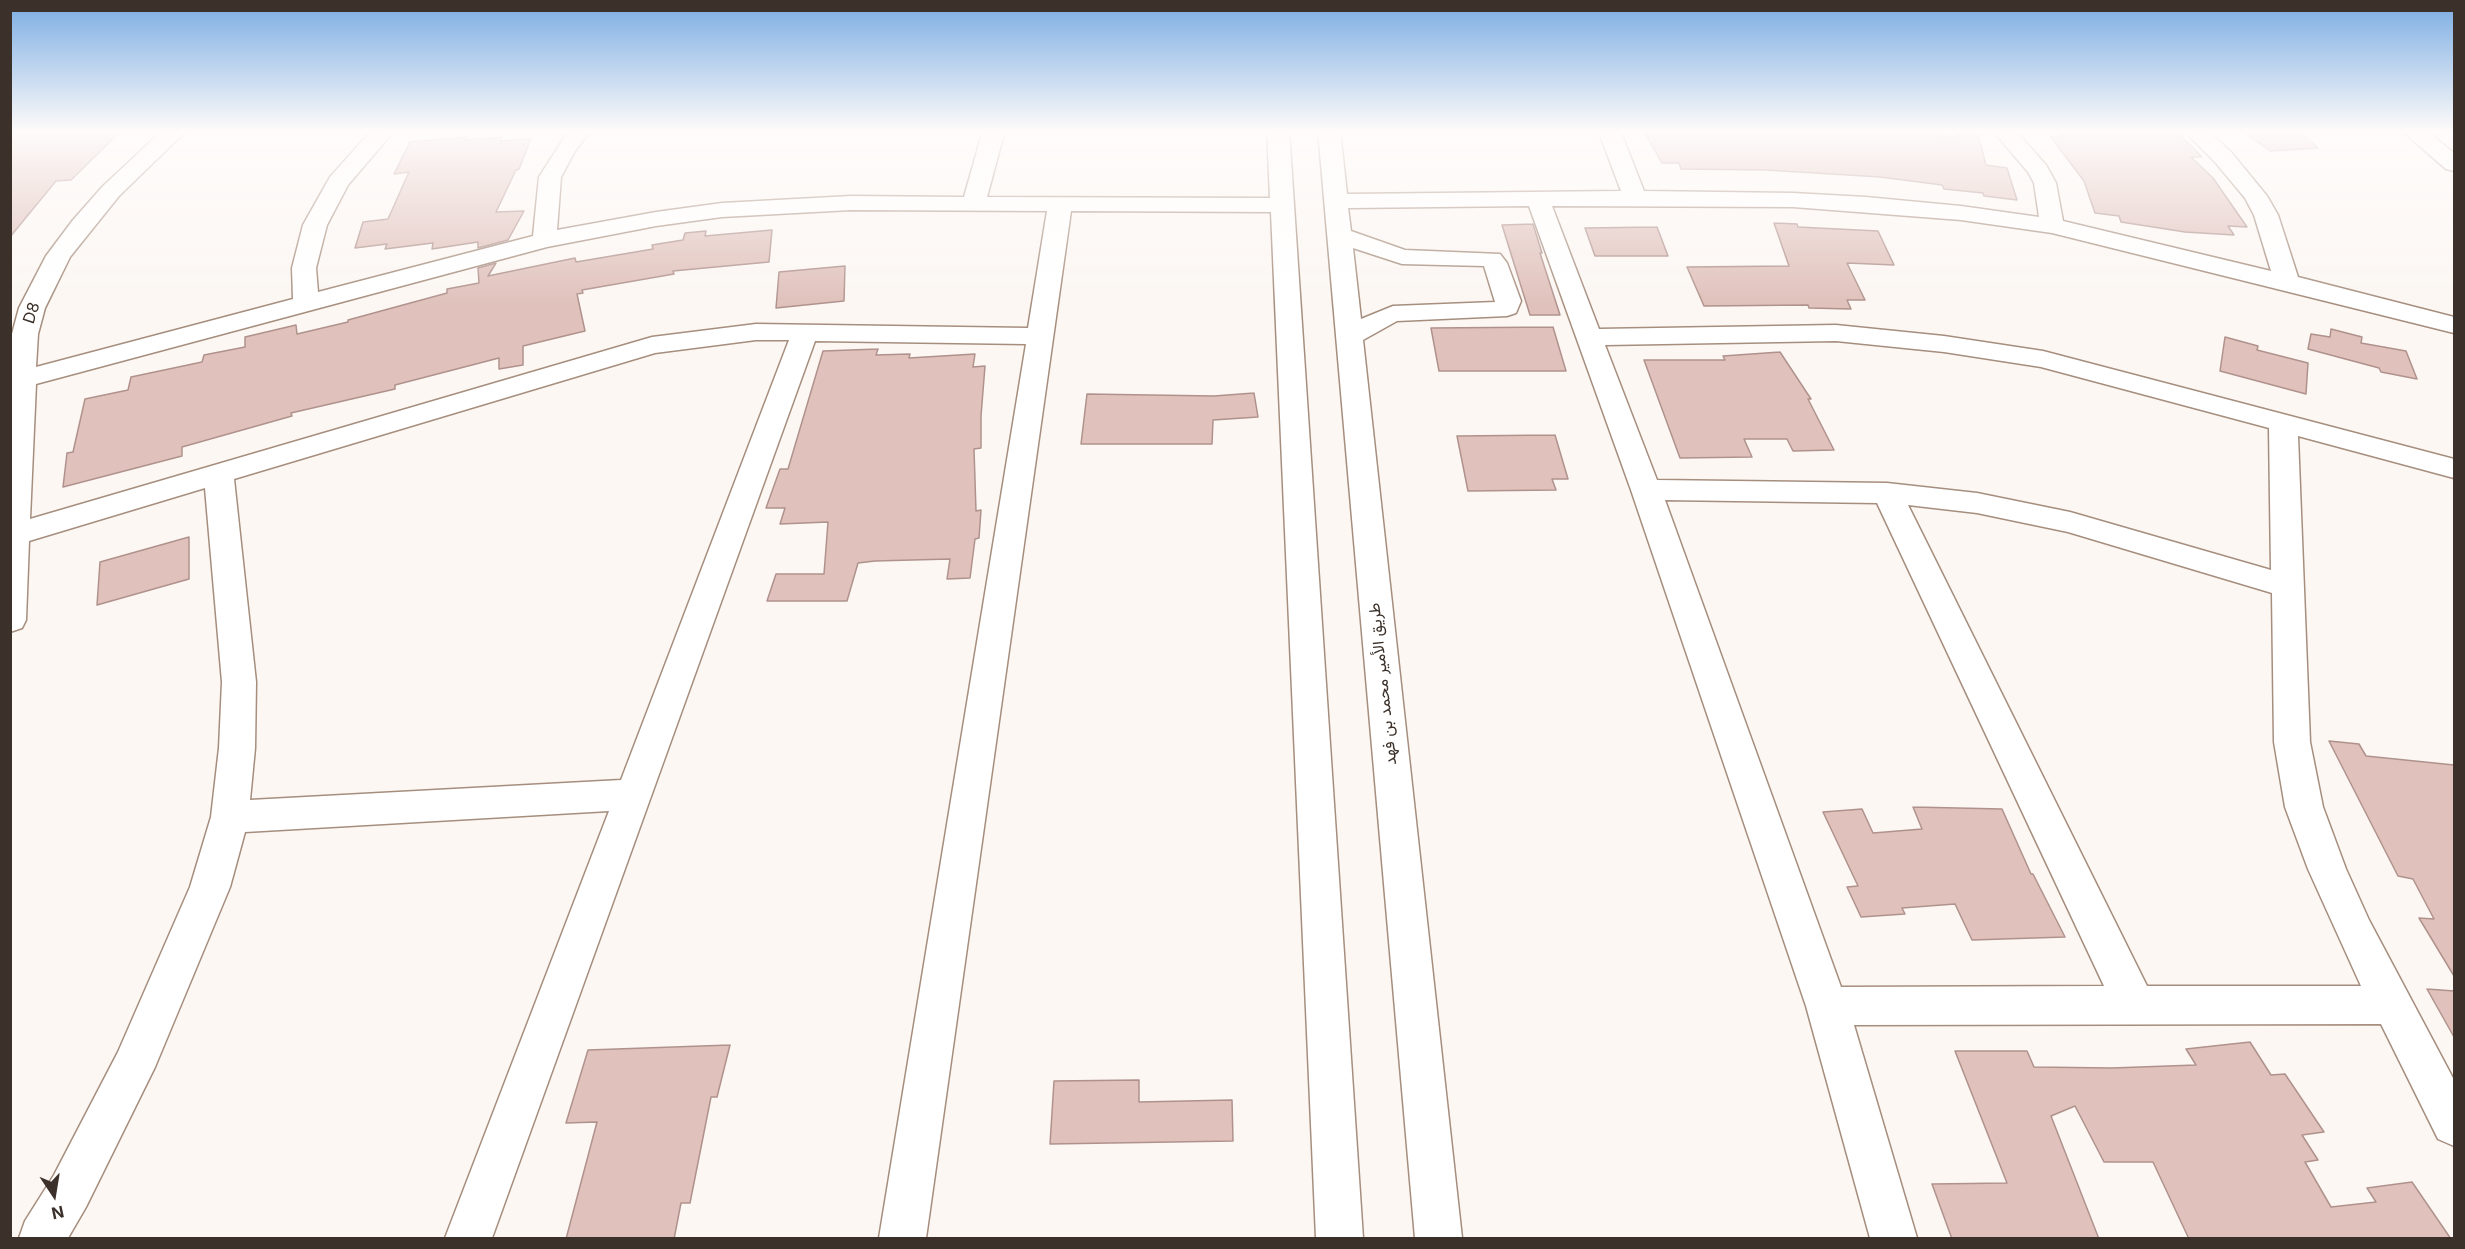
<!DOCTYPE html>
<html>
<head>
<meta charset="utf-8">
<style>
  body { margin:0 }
  #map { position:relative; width:2465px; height:1249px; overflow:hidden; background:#fcf7f3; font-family:Inter,sans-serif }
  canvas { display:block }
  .frame { position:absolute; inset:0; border:12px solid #3b312a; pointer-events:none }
  .north { position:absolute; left:24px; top:1165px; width:60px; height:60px; -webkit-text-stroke:4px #fff; paint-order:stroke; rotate:168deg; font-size:16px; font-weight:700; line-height:24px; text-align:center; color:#3b312a }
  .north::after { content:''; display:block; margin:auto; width:21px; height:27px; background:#3b312a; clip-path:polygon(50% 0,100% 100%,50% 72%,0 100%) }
</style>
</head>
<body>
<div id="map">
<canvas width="2465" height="1249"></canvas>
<div class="frame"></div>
<div class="north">N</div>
</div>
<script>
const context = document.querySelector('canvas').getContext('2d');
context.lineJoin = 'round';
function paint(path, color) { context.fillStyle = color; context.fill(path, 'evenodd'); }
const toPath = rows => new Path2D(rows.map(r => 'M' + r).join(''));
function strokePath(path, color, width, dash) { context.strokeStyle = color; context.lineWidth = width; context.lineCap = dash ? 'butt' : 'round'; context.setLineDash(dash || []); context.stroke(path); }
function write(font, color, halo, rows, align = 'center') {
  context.font = font + ' Inter,Vazirmatn,sans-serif'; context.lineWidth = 5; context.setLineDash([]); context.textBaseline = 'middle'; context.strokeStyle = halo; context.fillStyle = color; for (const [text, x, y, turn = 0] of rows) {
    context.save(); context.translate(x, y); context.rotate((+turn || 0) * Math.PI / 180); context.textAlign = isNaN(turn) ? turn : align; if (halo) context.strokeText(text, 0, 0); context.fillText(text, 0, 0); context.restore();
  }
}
const building = toPath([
  [1643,130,1874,130,1957,137,1956,131,1978,134,1986,165,2007,168,2017,200,1984,196,1983,193,1944,189,1942,185,1880,177,1766,170,1681,169,1679,163,1662,163,1643,130],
  [2056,130,2175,130,2202,157,2191,157,2213,178,2247,227,2228,226,2234,235,2185,232,2121,222,2119,216,2095,213,2084,181,2050,136,2062,136,2056,130],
  [2241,130,2299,130,2318,148,2270,151,2241,130],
  [121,131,71,180,56,181,10,237,10,132,121,131],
  [467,137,466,140,502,137,500,141,531,139,519,169,516,170,496,212,524,211,508,240,478,248,478,242,432,249,433,243,385,249,387,244,355,248,363,222,388,219,409,172,394,174,410,142,467,137],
  [1774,223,1797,224,1798,227,1878,231,1894,265,1847,263,1865,300,1847,300,1851,309,1809,308,1808,305,1704,306,1687,267,1789,266,1774,223],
  [1533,224,1542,253,1540,253,1560,315,1530,315,1502,225,1533,224],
  [1657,227,1668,256,1595,256,1585,228,1657,227],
  [772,230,769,262,673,271,674,274,582,290,583,293,577,294,585,331,523,346,523,365,499,369,499,358,395,385,395,389,291,413,292,416,182,447,182,456,63,487,67,453,73,452,85,399,128,390,131,377,202,362,204,355,245,347,245,337,296,325,297,334,348,322,348,320,447,293,447,289,479,283,478,268,496,263,488,276,575,258,576,262,653,249,652,245,683,240,685,233,706,231,705,236,772,230],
  [845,266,844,301,776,308,779,272,845,266],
  [1553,327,1566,371,1439,371,1431,328,1553,327],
  [2331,329,2362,337,2361,343,2406,351,2417,379,2381,372,2379,368,2308,349,2311,334,2330,337,2331,329],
  [2225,337,2258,346,2257,350,2308,363,2306,394,2220,371,2225,337],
  [878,349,876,355,910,354,909,358,975,354,973,367,985,366,981,416,981,448,974,449,976,511,981,510,979,538,975,539,970,578,947,579,950,559,875,561,858,563,847,601,767,601,776,574,824,574,828,522,780,524,785,508,766,508,780,469,788,469,823,351,878,349],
  [1780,352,1811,399,1808,399,1834,450,1793,451,1787,439,1744,439,1752,457,1680,458,1644,360,1725,360,1723,356,1780,352],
  [1254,393,1258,417,1213,420,1212,444,1081,444,1087,394,1214,396,1254,393],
  [1555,435,1568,479,1552,479,1556,490,1468,491,1457,436,1555,435],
  [189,537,189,579,97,605,100,562,189,537],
  [2329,741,2359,744,2366,756,2454,765,2454,976,2419,918,2434,919,2413,879,2398,876,2329,741],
  [1913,807,2002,809,2031,874,2033,874,2065,937,1972,940,1955,904,1902,908,1905,914,1861,917,1847,887,1858,886,1823,812,1862,809,1873,833,1922,829,1913,807],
  [2427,989,2454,991,2454,1037,2427,989],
  [2250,1042,2271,1075,2285,1074,2324,1132,2302,1135,2318,1160,2305,1162,2331,1207,2376,1202,2367,1188,2412,1182,2451,1239,2189,1239,2153,1162,2104,1162,2075,1106,2051,1116,2099,1239,1952,1239,1932,1184,2007,1183,1955,1051,2027,1051,2034,1067,2112,1068,2196,1065,2186,1049,2250,1042],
  [730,1045,717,1097,711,1097,690,1203,681,1203,674,1239,566,1239,597,1122,566,1123,588,1050,730,1045],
  [1139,1080,1139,1102,1232,1100,1233,1141,1050,1144,1054,1081,1139,1080]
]);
const minor = toPath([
  [163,130,187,130,119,196,70,257,45,308,38,334,36,367,293,299,292,268,303,225,330,177,372,130,395,130,348,185,327,225,316,268,318,292,533,236,539,177,569,130,591,130,575,151,561,177,557,230,656,212,722,203,851,196,964,197,983,130,1005,130,987,197,1270,198,1267,130,1289,130,1363,1238,1316,1238,1271,212,1071,211,926,1238,879,1238,1026,344,815,341,492,1238,445,1238,609,811,245,832,230,887,155,1067,86,1207,68,1238,19,1238,25,1221,54,1175,118,1052,190,887,211,817,219,748,222,682,205,488,29,541,26,620,22,628,10,632,10,351,12,334,19,308,46,256,73,220,103,186,163,130],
  [851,210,1047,211,1028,328,756,324,652,337,30,519,36,384,547,247,656,226,722,217,851,210],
  [756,340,789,340,621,780,250,800,255,748,256,682,234,479,655,353,756,340],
  [1318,130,1340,130,1347,194,1621,191,1598,130,1620,130,1644,191,1793,193,1866,197,1961,206,2039,217,2034,183,2028,172,1992,130,2015,130,2046,165,2056,183,2063,221,2271,271,2254,215,2245,198,2215,162,2183,130,2207,130,2231,152,2267,196,2278,215,2298,277,2454,317,2454,333,2052,233,1961,220,1793,207,1552,206,1599,329,1836,325,1944,336,2043,351,2454,459,2454,478,2298,436,2310,742,2323,807,2346,869,2369,920,2454,1080,2454,1146,2438,1139,2381,1024,1854,1025,1917,1238,1870,1238,1806,1006,1631,490,1529,206,1348,208,1351,231,1405,250,1500,254,1507,263,1521,301,1516,313,1507,316,1397,321,1363,340,1462,1238,1415,1238,1318,130],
  [1353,248,1402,264,1484,266,1495,302,1393,306,1361,319,1353,248],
  [1836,341,1944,352,2041,367,2269,428,2271,570,2070,512,1977,493,1887,483,1657,480,1605,345,1836,341],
  [1665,500,1877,503,2104,986,1841,987,1665,500],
  [1908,505,1977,513,2068,532,2272,593,2274,742,2285,807,2308,869,2361,986,2147,986,1908,505],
  [2401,130,2425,130,2454,153,2454,171,2446,169,2401,130]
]);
const streetNames = [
  ["D8",32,313,-72],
  ["طريق الأمير محمد بن فهد",1383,684,-96]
];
paint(building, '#e0c1bb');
strokePath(building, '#b0928d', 1.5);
strokePath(minor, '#a68e7e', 3);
paint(minor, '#fff');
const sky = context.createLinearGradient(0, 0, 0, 305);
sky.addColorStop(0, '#7aace3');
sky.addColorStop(0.43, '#fefbfa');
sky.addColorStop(1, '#fefbfa00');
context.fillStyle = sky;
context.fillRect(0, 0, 2465, 305);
write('16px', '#3b312a', '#fff', streetNames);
</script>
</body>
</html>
